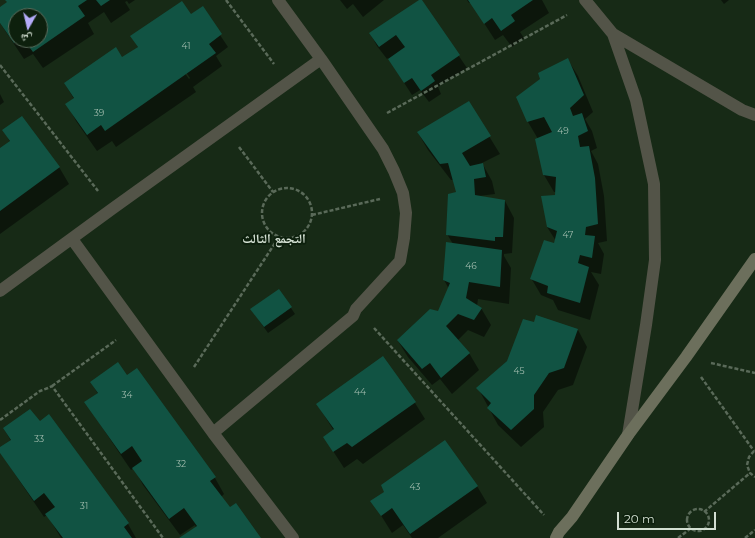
<!DOCTYPE html>
<html>
<head>
<meta charset="utf-8">
<style>
  body { margin:0 }
  #map { position:relative; width:755px; height:538px; overflow:hidden; background:#172a16; font-family:Montserrat,"Noto Naskh Arabic",sans-serif }
  canvas { display:block }
  .north { position:absolute; left:8px; top:8px; width:40px; height:40px; box-sizing:border-box; background:#0d200d; border:1px solid #5c6c5c; border-radius:50%; rotate:188deg; font-size:11px; font-weight:700; line-height:16px; text-align:center; color:#d3dfd2 }
  .north::after { content:''; display:block; margin:auto; width:14px; height:18px; background:#b4acf9; clip-path:polygon(50% 0,100% 100%,50% 72%,0 100%) }
  .scale { position:absolute; left:617px; top:512px; width:99px; height:18px; box-sizing:border-box; border:2px solid #d3dfd2; border-top:0; padding-left:5px; font-size:12px; line-height:14px; white-space:nowrap; color:#d3dfd2; -webkit-text-stroke:3px #0d200d; paint-order:stroke }
</style>
</head>
<body>
<div id="map">
<canvas width="755" height="538"></canvas>
<div class="north">ش</div>
<div class="scale">20 m</div>
</div>
<script>
const context = document.querySelector('canvas').getContext('2d');
context.lineJoin = 'round';
function paint(path, color) { context.fillStyle = color; context.fill(path, 'evenodd'); }
const toPath = rows => new Path2D(rows.map(r => 'M' + r).join(''));
function strokePath(path, color, width, dash) { context.strokeStyle = color; context.lineWidth = width; context.lineCap = dash ? 'butt' : 'round'; context.setLineDash(dash || []); context.stroke(path); }
function write(font, color, halo, rows, align = 'center') {
  context.font = font + ' Montserrat,"Noto Naskh Arabic",sans-serif'; context.lineWidth = 4; context.setLineDash([]); context.textBaseline = 'middle'; context.strokeStyle = halo; context.fillStyle = color; for (const [text, x, y, turn = 0] of rows) {
    context.save(); context.translate(x, y); context.rotate((+turn || 0) * Math.PI / 180); context.textAlign = isNaN(turn) ? turn : align; if (halo) context.strokeText(text, 0, 0); context.fillText(text, 0, 0); context.restore();
  }
}
const shadow = toPath([
  [6,0,135,0,129,4,127,1,125,2,130,10,111,23,104,12,88,23,94,34,43,68,33,54,24,59,0,23,0,8,8,2],
  [16,16,40,16,40,40,16,40],
  [340,0,384,0,363,17,353,4,347,9],
  [421,0,467,68,438,87,441,94,429,102,420,90,412,95,388,58,387,59,377,46,370,33],
  [467,0,542,0,549,13,520,32,524,38,512,47,503,35,495,40,471,3,469,3],
  [721,0,729,0,724,4],
  [202,8,228,47,216,56,222,66,193,87,196,92,116,147,112,141,97,151,76,121,67,104,74,99,65,84,122,59,138,47,131,36,191,15],
  [159,33,190,78,189,79,158,35],
  [568,60,578,76,593,112,585,119,592,131,597,148,591,151,598,164,604,196,607,241,598,243,604,254,601,274,591,272,599,285,590,320,558,310,553,300,541,295,531,278,555,244,556,241,547,227,556,192,554,192,544,175,538,139,528,122],
  [0,94,4,102,0,105],
  [468,102,500,154,482,163,492,181,495,194,479,196,505,201,514,218,512,253,504,254,504,256,511,268,509,304,478,299,477,306,481,308,491,325,484,337,468,330,458,340,469,353,479,370,452,394,440,379,432,385,408,357,398,341,439,312,449,289,444,280,453,244,447,234,458,193,454,180,451,180,428,150,418,133],
  [4,130,59,167,69,184,0,234,0,149,10,142],
  [279,290,295,314,268,333,255,315],
  [578,330,587,347,573,385,558,390,543,412,544,427,521,447,498,425,478,388,507,361],
  [383,358,415,403,425,419,363,464,357,459,344,468,324,437,334,431,317,404],
  [127,376,215,478,224,494,221,497,229,509,260,538,182,538,196,527,195,525,180,535,143,485,134,468,131,470,118,451,86,403,98,394,91,382],
  [39,423,70,443,128,524,136,538,61,538,47,515,44,517,0,452,0,448,11,441,4,429],
  [477,486,487,503,438,538,412,538,403,525,392,533,372,501]
]);
const building = toPath([
  [5,0,87,0,78,6,85,16,33,52,24,40,40,40,40,16,16,16,16,40,18,40,14,43,0,23,0,7,7,2],
  [96,0,110,0,101,6],
  [419,0,422,0,460,55,431,75,435,81,421,91,412,78,404,83,388,59,405,47,396,35,379,47,369,33],
  [468,0,533,0,511,15,515,21,501,31,492,18,484,24],
  [182,1,191,14,203,6,222,34,209,44,216,53,105,131,101,125,87,135,65,104,74,98,64,83,116,47,122,57,138,47,130,36],
  [568,58,584,95,570,108,573,116,582,113,588,131,578,136,580,147,589,146,595,178,598,224,586,227,585,235,595,236,592,258,580,255,578,263,589,267,580,303,547,293,548,286,530,279,544,240,554,243,557,231,547,227,541,196,555,195,556,177,543,175,535,139,552,132,544,117,527,122,516,97,540,79,538,73],
  [469,101,491,136,462,153,470,166,483,163,486,177,474,179,475,195,505,200,503,237,495,237,495,241,446,235,448,194,456,192,448,163,440,164,417,132],
  [22,116,60,167,0,211,0,148,10,141,2,130],
  [446,242,502,250,500,287,469,282,466,298,482,308,474,320,458,314,446,326,470,353,441,378,430,363,422,369,397,340,430,309,438,311,450,283,443,280],
  [279,289,292,307,264,327,250,309],
  [536,315,578,329,564,368,549,373,534,395,534,409,511,430,487,408,491,403,476,388,507,361,523,319,534,322],
  [383,356,416,402,352,447,347,443,333,452,323,437,334,429,316,404],
  [118,362,127,375,137,368,216,477,210,481,230,507,236,503,261,538,179,538,197,526,184,508,169,519,132,468,142,461,132,446,121,454,84,402,98,393,90,382],
  [30,409,40,421,49,414,129,523,124,527,132,538,63,538,45,514,55,507,44,493,34,501,0,453,0,447,11,440,3,428],
  [445,440,478,486,410,534,392,508,381,516,370,501,384,492,381,485]
]);
const path = toPath([
  [226,0,274,64],
  [0,65,98,191],
  [387,113,567,15],
  [239,147,273,192],
  '262 213a25 25 0 1 1 50 0a25 25 0 1 1-50 0Z',
  [312,215,380,199],
  [374,328,544,515],
  [711,363,755,373],
  [194,367,279,237],
  [701,377,754,451],
  [52,386,116,340],
  [0,420,40,391,48,388,52,386,163,538],
  [754,451,749,457,747,465,750,473,755,477],
  '687 520a11 11 0 1 1 22 0a11 11 0 1 1-22 0Z',
  [704,512,750,473],
  [678,538,690,529],
  [745,538,755,530]
]);
const street = toPath([
  [585,0,613,34,636,100,654,184,655,260,646,325,628,435],
  [613,34,742,110,755,115],
  [72,239,213,433,293,538],
  [0,291,112,209,321,59],
  [213,433,353,316,356,309,400,261,404,238,406,213,403,193,394,171,383,149,321,59,278,0]
]);
const secondary = toPath([
  [556,538,559,532,572,517,628,435,686,357,755,259]
]);
const numberNames = [
  ["41",186,46],
  ["39",99,113],
  ["49",563,131],
  ["47",568,235],
  ["46",471,266],
  ["45",519,371],
  ["44",360,392],
  ["34",127,395],
  ["33",39,439],
  ["32",181,464],
  ["43",415,487],
  ["31",84,506]
];
const quarterNames = [
  ["التجمع الثالث",274,239]
];
paint(shadow, '#0007');
paint(building, '#115343');
strokePath(path, '#5a6a59', 2.5, [4, 2]);
strokePath(street, '#535448', 12);
strokePath(secondary, '#6c6f5c', 12);
write('9px', '#a2bcae', null, numberNames);
write('bold 13px', '#d3dfd2', '#0d200d', quarterNames);
</script>
</body>
</html>
